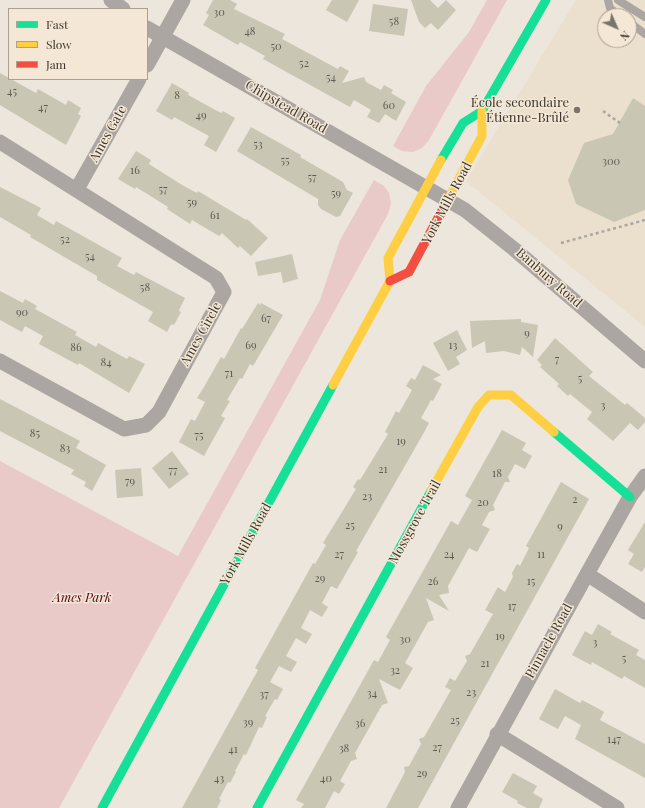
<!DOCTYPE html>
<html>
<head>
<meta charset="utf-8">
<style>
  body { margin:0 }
  #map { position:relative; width:645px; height:808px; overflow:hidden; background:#ede6dc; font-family:"Playfair Display",serif }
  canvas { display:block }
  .legend { position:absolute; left:8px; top:8px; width:140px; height:72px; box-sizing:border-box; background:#f4e7d5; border:1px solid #aaa193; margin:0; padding:5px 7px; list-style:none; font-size:12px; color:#3b3730 }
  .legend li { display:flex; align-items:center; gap:8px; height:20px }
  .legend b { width:20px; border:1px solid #aaa193 }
  .north { position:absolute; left:597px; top:8px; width:40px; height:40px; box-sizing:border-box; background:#f4e7d5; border:1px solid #aaa193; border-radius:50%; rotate:135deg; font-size:11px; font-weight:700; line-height:16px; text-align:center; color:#3b3730 }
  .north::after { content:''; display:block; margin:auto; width:14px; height:18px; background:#79746c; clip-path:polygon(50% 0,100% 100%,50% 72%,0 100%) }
</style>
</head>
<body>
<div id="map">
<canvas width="645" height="808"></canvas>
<ul class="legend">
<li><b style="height:5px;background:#16e098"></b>Fast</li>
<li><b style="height:5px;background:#ffcf43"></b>Slow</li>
<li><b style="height:5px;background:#f24e42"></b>Jam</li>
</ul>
<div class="north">N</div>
</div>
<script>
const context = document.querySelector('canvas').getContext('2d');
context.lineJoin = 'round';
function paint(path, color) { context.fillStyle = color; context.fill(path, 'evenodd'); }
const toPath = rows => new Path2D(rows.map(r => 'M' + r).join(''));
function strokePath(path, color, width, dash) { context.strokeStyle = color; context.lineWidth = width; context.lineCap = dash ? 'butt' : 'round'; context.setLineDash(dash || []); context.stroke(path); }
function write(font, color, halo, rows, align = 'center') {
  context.font = font + ' "Playfair Display",serif'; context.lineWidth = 3; context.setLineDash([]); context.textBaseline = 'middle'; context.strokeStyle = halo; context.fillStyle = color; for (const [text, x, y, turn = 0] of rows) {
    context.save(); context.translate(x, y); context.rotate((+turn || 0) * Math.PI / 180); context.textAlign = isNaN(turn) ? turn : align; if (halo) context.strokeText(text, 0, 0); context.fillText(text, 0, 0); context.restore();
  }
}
const built = toPath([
  [576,0,645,0,645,327,466,181],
  [605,16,629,16,629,40,605,40]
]);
const green = toPath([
  [487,0,507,0,429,140,422,148,413,152,402,151,393,146,426,86,469,32],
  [374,180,384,186,389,193,391,203,388,214,59,808,0,808,0,461,178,556,320,300,340,240]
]);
const building = toPath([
  [213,0,230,0,237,4,234,9,285,34,282,39,338,69,340,66,349,71,342,83,364,77,366,82,381,90,384,85,393,90,391,93,406,102,396,121,385,114,379,123,367,117,371,110,354,100,350,107,263,59,265,56,240,42,238,45,203,25,209,15,206,13],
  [332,0,359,0,347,22,326,10],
  [411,0,430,0,438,8,446,0,456,10,438,30,431,23,425,28,419,22],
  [373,4,408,9,404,36,369,31],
  [0,73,36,93,38,89,66,105,68,100,81,108,78,114,81,116,66,145,0,105],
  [172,83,189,93,188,95,221,113,223,111,235,118,216,152,204,145,209,136,174,117,172,120,156,111],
  [633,98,645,106,645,210,614,222,576,204,568,180,584,143,613,134],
  [251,127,301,155,300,157,343,182,347,190,353,193,340,216,336,217,321,209,318,205,318,199,237,151],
  [136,151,151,160,149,164,182,185,197,193,198,191,246,220,247,219,268,238,251,256,240,246,238,248,222,233,219,236,192,220,190,224,167,209,168,207,136,187,135,189,118,179],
  [0,187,41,208,37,215,54,225,56,221,122,258,117,266,134,275,136,272,185,298,180,308,179,311,181,312,174,325,172,324,170,326,167,332,148,321,153,312,97,280,97,276,30,237,31,235,0,217],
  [292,254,298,279,283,283,281,272,258,276,255,262],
  [0,291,23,303,25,299,37,306,35,309,77,332,75,335,96,347,98,343,127,359,129,356,145,364,129,393,79,363,78,365,39,344,43,336,25,326,22,332,0,320],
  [258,303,260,305,261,303,283,315,253,366,250,364,242,379,240,378,227,400,230,401,221,416,225,418,204,456,179,442,191,419,195,421,205,402,197,398,204,387,221,357,224,359,241,328,242,329],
  [521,319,521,322,538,325,533,357,522,347,520,355,504,351,486,353,485,341,472,348,470,321],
  [457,330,467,350,456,357,460,364,448,371,433,343],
  [555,338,593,372,589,376,625,405,627,403,645,418,645,422,638,430,630,423,613,441,587,419,592,412,570,394,568,396,557,386,559,384,540,367,542,365,537,360],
  [423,365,441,375,433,379,442,384,433,401,431,400,421,418,429,423,422,436,356,551,358,552,337,589,331,586,322,603,328,607,322,617,310,610,301,628,312,634,306,644,296,638,286,656,297,662,291,672,279,666,270,682,283,689,277,700,275,699,265,716,267,717,262,728,259,727,246,755,244,754,235,771,236,772,230,783,228,782,219,799,221,800,217,808,182,808,258,670,255,668,270,641,313,563,315,564,326,545,323,543,356,489,353,487,358,479,360,480,388,434,385,432,396,411,399,413,412,390,406,386,411,378,415,380],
  [0,399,80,441,76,448,106,465,92,491,84,486,86,482,71,474,74,470,0,431],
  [502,430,526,443,522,450,532,456,525,469,515,464,508,477,510,482,505,482,493,505,495,510,489,512,482,525,490,529,477,552,469,548,448,586,449,593,439,595,449,611,426,598,434,620,428,622,405,663,413,668,400,690,379,679,388,703,382,705,355,753,357,759,351,761,340,781,345,784,339,794,334,791,325,808,301,808,304,804,296,800,374,660,378,662,390,640,386,637,451,521,458,525,472,500,465,496],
  [172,451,189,474,169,489,152,468],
  [141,468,143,496,117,498,115,470],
  [561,482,589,499,418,808,386,808,405,772,404,767,409,766,421,744,419,739,424,737,451,690,445,687,450,678,455,681,467,661,465,656,470,654,493,614,485,610,498,587,505,592,513,577,512,573,517,564,520,566,529,548,526,546],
  [645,522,645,567,642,572,628,564,634,554,628,550],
  [598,624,612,632,610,634,639,650,636,655,645,660,645,688,624,676,622,679,592,662,591,665,572,655,585,631,592,635],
  [555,689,580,703,582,700,599,709,604,712,600,720,645,744,645,778,575,739,581,725,565,716,558,729,539,719],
  [513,773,537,786,533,793,543,799,539,808,527,808,517,803,518,801,502,792]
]);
const path = toPath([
  [603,111,620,123],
  [561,243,645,220]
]);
const lane = toPath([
  [608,0,610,8,620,16],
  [618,0,645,17],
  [629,22,645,34]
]);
const street = toPath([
  [111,0,123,9],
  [147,28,465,210,514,249,645,361],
  [147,65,183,0],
  [0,142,216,278,224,292,159,412,146,425,124,429,0,361],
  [77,189,139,79],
  [587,574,645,612],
  [497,734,617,808],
  [458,808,587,574,630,497,645,476]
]);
const fast = toPath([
  [441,160,463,123,482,111,546,0],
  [554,432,630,497],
  [102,808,333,385],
  [257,808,431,491]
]);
const slow = toPath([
  [445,205,482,136,482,111],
  [333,385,390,281,388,258,441,160],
  [431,491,478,407,489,395,511,395,554,432]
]);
const jam = toPath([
  [390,281,409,272,445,205]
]);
const markers = [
  [577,110,4,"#79746c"]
];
const numberNames = [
  ["30",219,13],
  ["58",394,22],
  ["48",250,32],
  ["50",276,47],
  ["52",304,64],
  ["54",331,78],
  ["45",12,92],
  ["8",177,96],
  ["60",389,106],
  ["47",43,108],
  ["49",201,116],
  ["53",258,145],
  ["55",285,161],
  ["300",611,162],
  ["16",135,171],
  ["57",312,178],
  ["57",163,190],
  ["59",336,194],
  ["59",192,203],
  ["61",215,216],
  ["52",65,240],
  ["54",90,257],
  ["58",145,288],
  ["90",22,313],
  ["67",266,319],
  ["9",527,334],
  ["69",251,346],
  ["13",453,346],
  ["86",76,348],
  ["7",557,360],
  ["84",106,363],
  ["71",229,374],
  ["5",580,379],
  ["3",603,406],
  ["85",35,434],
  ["75",199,436],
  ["19",401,442],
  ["83",65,449],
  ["21",383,470],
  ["77",173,471],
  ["18",497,474],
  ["79",130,482],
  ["23",367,497],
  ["2",575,500],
  ["20",483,503],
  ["25",350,526],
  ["9",560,527],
  ["27",339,555],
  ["24",449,555],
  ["11",541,555],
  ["29",320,579],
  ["26",433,582],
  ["15",531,582],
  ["17",512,607],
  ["19",500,637],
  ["30",405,640],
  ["3",595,643],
  ["5",624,659],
  ["21",485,664],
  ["32",395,671],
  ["23",471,693],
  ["34",372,694],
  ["37",264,695],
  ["25",455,721],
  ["39",248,723],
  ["36",360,724],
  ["147",614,740],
  ["27",437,748],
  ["38",344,749],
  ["41",233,750],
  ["29",422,774],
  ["43",219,779],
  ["40",326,779]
];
const poiNames = [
  ["École secondaire",569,103],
  ["Étienne-Brûlé",569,118]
];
const streetNames = [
  ["Chipstead Road",286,107,30],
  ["Ames Gate",108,134,-61],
  ["York Mills Road",447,203,-62],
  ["Banbury Road",549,278,41],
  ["Ames Circle",201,334,-61],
  ["Mossgrove Trail",415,522,-61],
  ["York Mills Road",246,544,-61],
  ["Pinnacle Road",549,641,-61]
];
const parkNames = [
  ["Ames Park",82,598]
];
paint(built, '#ebdfcd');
paint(green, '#e9cac8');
paint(building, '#c9c6b4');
strokePath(path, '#aaa6a2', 2.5, [3, 3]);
strokePath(lane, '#aba6a2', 8);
strokePath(street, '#aba6a2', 15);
strokePath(fast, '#16e098', 9);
strokePath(slow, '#ffcf43', 9);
strokePath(jam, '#f24e42', 9);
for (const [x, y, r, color] of markers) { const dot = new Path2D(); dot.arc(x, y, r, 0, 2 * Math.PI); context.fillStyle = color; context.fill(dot); strokePath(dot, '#f4e7d5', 1.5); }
write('11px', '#5e5b51', null, numberNames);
write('13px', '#3b3730', '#f4e7d5', poiNames, 'right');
write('13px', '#3b3730', '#f4e7d5', streetNames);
write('italic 13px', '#580019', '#f4e7d5', parkNames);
</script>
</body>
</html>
